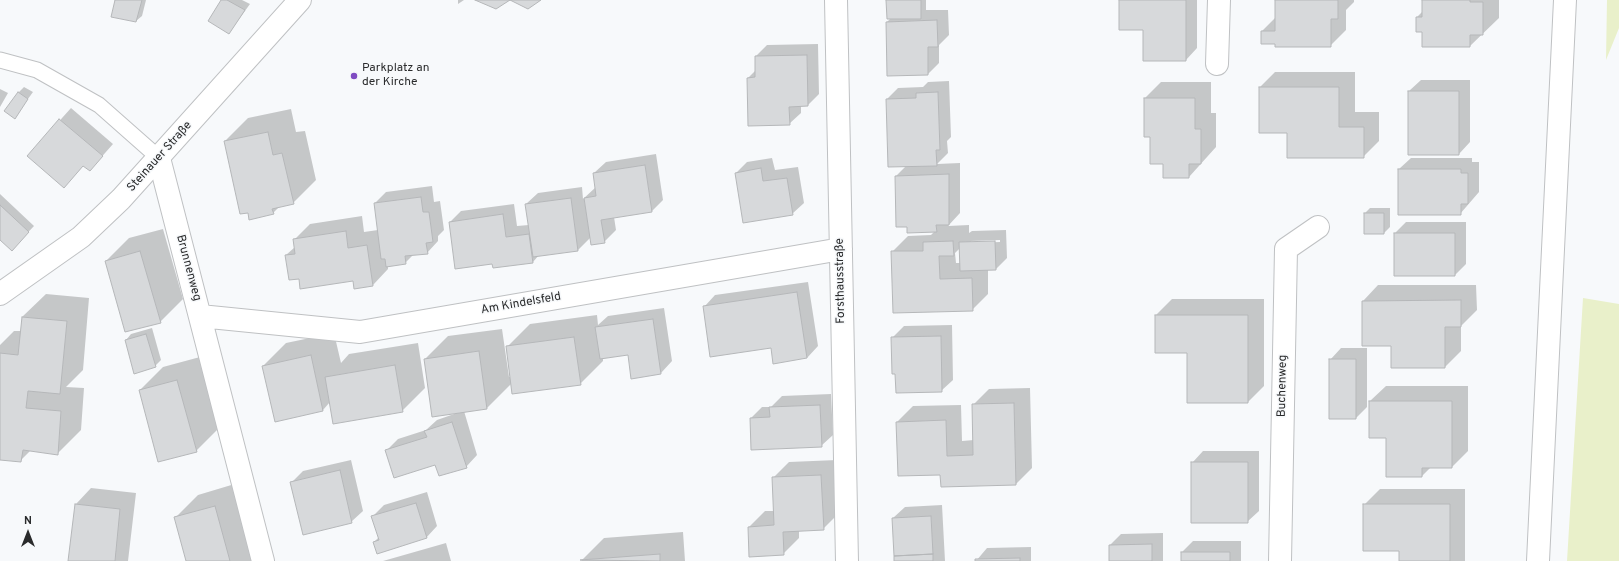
<!DOCTYPE html>
<html>
<head>
<meta charset="utf-8">
<style>
  body { margin:0 }
  #map { position:relative; width:1619px; height:561px; overflow:hidden; background:#f7f9fb; font-family:Overpass,sans-serif }
  canvas { display:block }
  .north { position:absolute; left:8px; top:513px; width:40px; height:40px; -webkit-text-stroke:3px #f7f9fb; paint-order:stroke; rotate:0deg; font-size:11px; font-weight:700; line-height:16px; text-align:center; color:#2a2b2c }
  .north::after { content:''; display:block; margin:auto; width:14px; height:18px; background:#2a2b2c; clip-path:polygon(50% 0,100% 100%,50% 72%,0 100%) }
</style>
</head>
<body>
<div id="map">
<canvas width="1619" height="561"></canvas>
<div class="north">N</div>
</div>
<script>
const context = document.querySelector('canvas').getContext('2d');
context.lineJoin = 'round';
function paint(path, color) { context.fillStyle = color; context.fill(path, 'evenodd'); }
const toPath = rows => new Path2D(rows.map(r => 'M' + r).join(''));
function strokePath(path, color, width, dash) { context.strokeStyle = color; context.lineWidth = width; context.lineCap = dash ? 'butt' : 'round'; context.setLineDash(dash || []); context.stroke(path); }
function write(font, color, halo, rows, align = 'center') {
  context.font = font + ' Overpass,sans-serif'; context.lineWidth = 3; context.setLineDash([]); context.textBaseline = 'middle'; context.strokeStyle = halo; context.fillStyle = color; for (const [text, x, y, turn = 0] of rows) {
    context.save(); context.translate(x, y); context.rotate((+turn || 0) * Math.PI / 180); context.textAlign = isNaN(turn) ? turn : align; if (halo) context.strokeText(text, 0, 0); context.fillText(text, 0, 0); context.restore();
  }
}
const green = toPath([
  [1607,0,1619,0,1619,28,1606,60],
  [1583,298,1619,304,1619,561,1567,561]
]);
const shadow = toPath([
  [116,0,146,0,142,16,136,21],
  [222,0,242,0,250,4,229,33],
  [458,0,464,0,458,4],
  [887,0,926,0,926,10,948,10,949,35,939,45,939,63,928,74,887,22,891,18],
  [1120,0,1197,0,1197,48,1186,60,1144,29],
  [1276,0,1354,0,1354,2,1346,10,1346,30,1330,46,1262,43,1262,31,1276,17],
  [1423,0,1499,0,1499,18,1470,46,1423,31,1417,17,1423,11],
  [818,44,819,94,808,105,801,105,801,113,789,124,748,78,756,70,756,56,767,45],
  [1275,72,1355,72,1355,112,1379,112,1379,141,1363,157,1288,132,1260,87],
  [1421,80,1470,80,1470,142,1459,154,1409,91],
  [949,81,951,137,947,141,948,153,937,164,960,163,960,213,948,226,969,225,969,233,972,231,1006,230,1007,258,996,269,988,270,988,294,972,310,892,252,908,236,931,235,935,231,896,176,907,165,889,166,887,99,898,88,923,87,928,82],
  [1000,240,1000,242,971,243,971,241],
  [960,248,961,263,956,263,955,253],
  [1161,82,1211,82,1211,113,1216,113,1216,147,1189,177,1164,163,1151,136,1145,136,1145,98],
  [24,87,33,92,15,117,19,92],
  [0,89,8,93,0,107],
  [71,108,113,144,90,170,84,165,64,187,28,156],
  [291,109,296,132,305,131,316,180,293,203,280,206,273,213,248,212,225,141,248,118],
  [656,154,663,200,652,211,614,217,616,230,604,242,591,237,578,250,539,255,533,262,492,263,450,222,461,211,514,204,517,226,529,225,526,204,538,193,582,187,583,199,596,187,594,173,606,162],
  [772,158,775,170,798,167,804,203,792,214,736,173,747,162],
  [1411,158,1472,158,1472,162,1479,162,1479,192,1460,214,1399,169],
  [432,186,434,202,440,201,444,230,438,236,438,241,427,253,414,254,405,263,388,265,388,269,373,285,353,280,300,278,286,255,295,247,294,240,310,224,362,216,364,232,378,230,375,203,386,192],
  [0,194,34,226,17,244,0,239],
  [1370,208,1390,208,1390,227,1384,233,1365,213],
  [1406,222,1466,222,1466,264,1455,275,1395,275,1395,233],
  [163,229,183,299,160,322,106,261,129,238],
  [808,282,818,346,807,358,772,347,704,307,715,295],
  [1378,285,1476,285,1477,310,1461,326,1461,351,1445,367,1392,345,1363,301],
  [46,294,89,298,83,370,66,387,84,388,81,430,57,454,31,450,20,461,0,459,0,345,14,331,21,331,22,317],
  [1172,299,1264,299,1264,386,1248,402,1156,315],
  [664,308,672,361,661,373,628,353,603,357,603,361,580,384,512,383,487,408,464,411,477,455,466,467,436,464,386,451,398,439,426,430,437,420,457,413,425,359,448,336,502,329,509,377,511,377,507,347,530,324,597,315,598,325,608,316],
  [952,325,953,380,941,391,892,338,904,326],
  [152,328,161,360,155,366,126,340,131,334],
  [334,333,341,363,349,354,418,343,425,388,402,411,330,402,323,410,275,420,263,366,286,343],
  [1341,348,1367,348,1367,407,1356,418,1330,360],
  [200,357,219,428,196,451,140,390,163,367],
  [1386,386,1468,386,1468,451,1452,467,1431,467,1422,476,1387,437,1370,401],
  [1030,388,1032,468,1016,484,942,486,941,474,897,422,913,406,961,405,962,441,974,440,973,405,989,389],
  [831,394,833,435,821,446,751,418,762,407,771,407,782,396],
  [1203,451,1259,451,1259,511,1247,522,1192,463],
  [351,460,363,511,351,522,291,483,303,471],
  [837,460,839,513,823,529,799,530,799,538,783,554,749,527,765,511,774,511,773,478,789,462],
  [238,483,258,554,251,561,187,561,175,518,198,495],
  [91,488,136,493,128,561,69,561,76,504],
  [1380,489,1465,489,1465,561,1400,561,1400,550,1364,505],
  [427,492,437,526,426,538,374,542,379,537,373,516,384,505],
  [942,505,945,561,895,561,893,518,905,507],
  [683,532,685,561,581,561,604,538],
  [1163,533,1163,561,1110,561,1110,545,1121,534],
  [1193,541,1241,541,1241,561,1182,561,1182,552],
  [446,543,451,561,383,561],
  [1031,547,1031,561,976,561,987,548]
]);
const building = toPath([
  [115,0,142,0,136,22,111,17,115,0],
  [221,0,227,0,245,10,229,34,208,21,221,0],
  [475,0,510,0,496,9,475,0],
  [510,0,541,0,528,9,510,0],
  [886,0,921,0,921,19,887,19,886,0],
  [1119,0,1186,0,1186,61,1143,61,1143,30,1119,30,1119,0],
  [1275,0,1338,0,1338,19,1331,19,1331,47,1275,47,1275,44,1261,44,1261,31,1275,31,1275,0],
  [1422,0,1470,0,1470,2,1483,2,1483,35,1470,35,1470,47,1422,47,1422,32,1416,32,1416,17,1422,17,1422,0],
  [937,20,938,47,928,47,928,75,887,76,886,22,937,20],
  [807,55,808,106,789,107,790,125,748,126,747,78,755,77,755,56,807,55],
  [1259,87,1339,87,1339,127,1364,127,1364,158,1287,158,1287,133,1259,133,1259,87],
  [1408,91,1459,91,1459,155,1408,155,1408,91],
  [18,92,28,99,15,119,4,111,18,92],
  [938,92,940,150,936,150,937,166,888,167,886,99,916,98,916,93,938,92],
  [1144,98,1195,98,1195,129,1201,129,1201,164,1189,164,1189,178,1163,178,1163,164,1150,164,1150,137,1144,137,1144,98],
  [59,119,103,156,90,171,83,166,64,188,27,156,59,119],
  [268,132,273,155,282,153,294,204,272,209,274,214,249,220,248,213,240,214,224,141,268,132],
  [645,165,652,212,601,220,605,243,591,245,584,198,596,196,593,173,645,165],
  [761,168,763,181,787,178,793,215,743,223,735,173,761,168],
  [1398,169,1461,169,1461,173,1468,173,1468,204,1461,204,1461,215,1398,215,1398,169],
  [949,174,949,225,936,225,937,232,907,233,907,227,896,227,895,176,949,174],
  [421,197,423,212,429,212,433,242,426,243,428,254,405,256,406,264,386,267,385,259,381,259,374,203,421,197],
  [571,198,578,251,533,257,525,204,571,198],
  [0,205,29,232,12,251,0,240,0,205],
  [1364,213,1384,213,1384,234,1364,234,1364,213],
  [503,214,506,237,529,234,533,263,493,268,492,264,455,269,449,222,503,214],
  [346,231,348,248,367,245,373,286,354,289,353,281,300,289,299,279,289,280,285,255,295,254,293,239,346,231],
  [1394,233,1455,233,1455,276,1394,276,1394,233],
  [953,241,954,256,939,256,940,279,972,278,973,311,893,313,891,251,923,251,923,242,953,241],
  [995,241,996,270,960,271,959,242,995,241],
  [140,251,161,323,125,332,105,261,140,251],
  [797,292,807,358,773,364,771,348,710,357,703,306,797,292],
  [1461,300,1461,327,1445,327,1445,368,1391,368,1391,346,1362,346,1362,301,1461,300],
  [1155,315,1248,315,1248,403,1187,403,1187,353,1155,353,1155,315],
  [22,317,67,321,60,394,28,391,26,408,61,411,58,455,23,450,21,462,0,460,0,353,18,355,22,317],
  [653,319,661,374,631,379,628,355,600,359,595,327,653,319],
  [146,334,156,367,134,374,125,340,146,334],
  [941,336,942,392,896,393,895,374,892,374,891,337,941,336],
  [574,337,581,385,512,394,506,346,574,337],
  [479,351,487,409,432,417,424,359,479,351],
  [311,355,323,411,275,422,262,366,311,355],
  [1329,359,1356,359,1356,419,1329,419,1329,359],
  [395,365,403,412,333,424,325,377,395,365],
  [177,380,197,452,158,462,139,390,177,380],
  [1369,401,1452,401,1452,468,1422,468,1422,477,1386,477,1386,438,1369,438,1369,401],
  [1014,403,1016,485,941,487,940,475,898,476,896,422,946,420,947,456,973,455,972,404,1014,403],
  [820,405,822,447,751,450,750,418,770,417,769,407,820,405],
  [452,422,467,468,439,476,435,465,394,478,385,450,427,437,424,431,452,422],
  [1191,462,1248,462,1248,523,1191,523,1191,462],
  [340,470,352,523,303,535,290,482,340,470],
  [821,475,824,530,783,532,784,555,749,557,748,527,774,525,772,477,821,475],
  [416,503,427,538,377,554,373,542,379,540,371,516,416,503],
  [75,504,120,509,115,561,68,561,75,504],
  [1363,504,1450,504,1450,561,1399,561,1399,551,1363,551,1363,504],
  [215,506,230,561,186,561,174,517,215,506],
  [931,516,933,554,894,556,892,518,931,516],
  [1152,544,1152,561,1109,561,1109,545,1152,544],
  [1181,552,1230,552,1230,561,1181,561,1181,552],
  [660,554,660,561,580,560,660,554],
  [933,554,933,561,894,561,894,556,933,554],
  [1020,558,1020,561,975,561,975,559,1020,558]
]);
const lane = toPath([
  [0,60,37,70,99,105,159,158]
]);
const street = toPath([
  [836,0,847,561],
  [1217,64,1219,0],
  [159,158,263,561],
  [200,316,360,332,841,249],
  [1280,561,1286,249,1318,227]
]);
const secondary = toPath([
  [0,294,81,237,121,199,300,0],
  [1538,561,1565,0]
]);
const markers = [
  [354,76,4,"#7f4bc2"]
];
const poiNames = [
  ["Parkplatz an",362,69],
  ["der Kirche",362,83]
];
const streetNames = [
  ["Steinauer Straße",160,157,-48],
  ["Brunnenweg",188,268,75],
  ["Forsthausstraße",841,281,-91],
  ["Am Kindelsfeld",521,304,-10],
  ["Buchenweg",1283,386,-89]
];
paint(green, '#e9f0ca');
paint(shadow, '#0003');
paint(building, '#d7d9db');
strokePath(building, '#b5b7b9', 1);
strokePath(lane, '#bfc1c3', 17);
strokePath(street, '#bfc1c3', 24);
strokePath(secondary, '#bfc1c3', 24);
strokePath(lane, '#fff', 15);
strokePath(street, '#fff', 22);
strokePath(secondary, '#fff', 22);
for (const [x, y, r, color] of markers) { const dot = new Path2D(); dot.arc(x, y, r, 0, 2 * Math.PI); context.fillStyle = color; context.fill(dot); strokePath(dot, '#f7f9fb', 1.5); }
write('12px', '#2a2b2c', '#f7f9fb', poiNames, 'left');
write('12px', '#2a2b2c', '#f7f9fb', streetNames);
</script>
</body>
</html>
